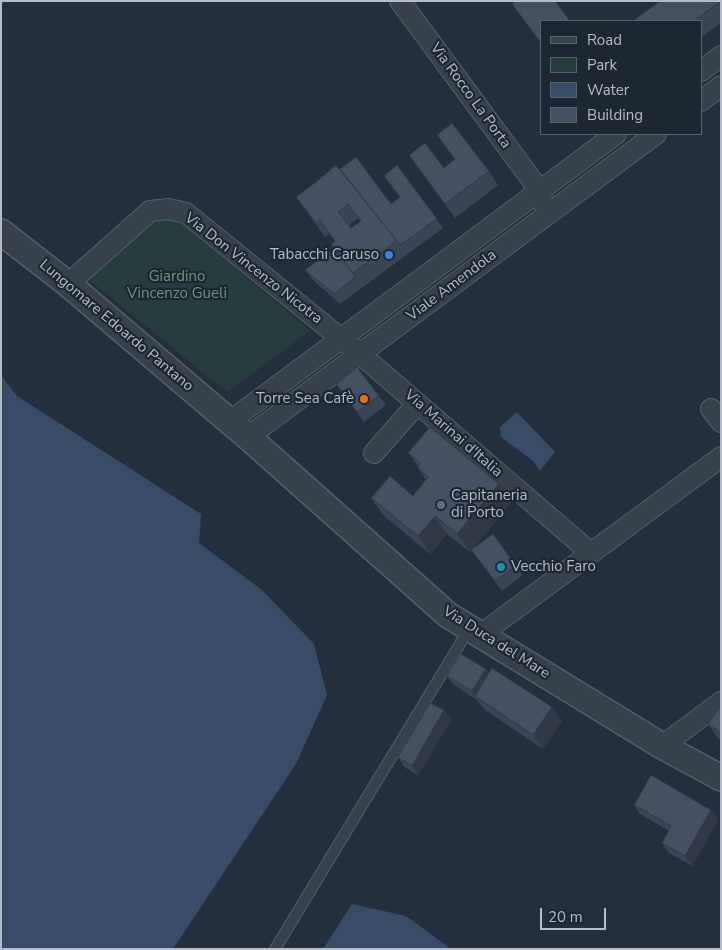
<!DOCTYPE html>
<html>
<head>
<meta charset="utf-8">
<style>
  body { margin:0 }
  #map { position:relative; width:722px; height:950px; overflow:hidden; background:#242f3e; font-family:"Nunito Sans",sans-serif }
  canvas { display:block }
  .frame { position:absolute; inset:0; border:2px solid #b4bcc9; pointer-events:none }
  .legend { position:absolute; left:540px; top:20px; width:162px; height:115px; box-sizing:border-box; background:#1d2633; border:1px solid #59626f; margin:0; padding:6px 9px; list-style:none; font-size:15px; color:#b4bcc9 }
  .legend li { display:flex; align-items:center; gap:10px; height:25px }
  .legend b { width:25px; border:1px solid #59626f }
  .scale { position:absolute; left:540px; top:908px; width:66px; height:22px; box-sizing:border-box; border:2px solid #b4bcc9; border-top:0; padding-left:6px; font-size:15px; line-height:18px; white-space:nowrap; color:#b4bcc9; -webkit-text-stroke:4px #1d2633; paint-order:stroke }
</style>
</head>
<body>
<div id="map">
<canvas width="722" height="950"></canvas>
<div class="frame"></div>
<ul class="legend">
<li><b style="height:6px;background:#38414e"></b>Road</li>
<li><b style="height:14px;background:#263c3f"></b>Park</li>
<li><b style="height:14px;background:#394c67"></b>Water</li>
<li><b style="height:14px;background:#455162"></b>Building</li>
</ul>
<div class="scale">20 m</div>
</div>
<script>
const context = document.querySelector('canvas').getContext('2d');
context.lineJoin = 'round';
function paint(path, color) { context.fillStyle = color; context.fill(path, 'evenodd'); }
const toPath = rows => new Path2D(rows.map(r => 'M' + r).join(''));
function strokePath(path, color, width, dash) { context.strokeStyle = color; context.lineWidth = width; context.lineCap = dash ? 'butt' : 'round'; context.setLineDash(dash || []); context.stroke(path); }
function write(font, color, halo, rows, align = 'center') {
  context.font = font + ' "Nunito Sans",sans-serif'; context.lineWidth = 4.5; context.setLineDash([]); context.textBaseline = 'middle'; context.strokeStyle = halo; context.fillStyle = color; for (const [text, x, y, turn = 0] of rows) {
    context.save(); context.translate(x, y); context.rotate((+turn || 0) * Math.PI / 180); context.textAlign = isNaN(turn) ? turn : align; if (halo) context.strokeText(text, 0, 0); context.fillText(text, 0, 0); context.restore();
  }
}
const green = toPath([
  [171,219,183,223,310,331,227,392,88,279,153,221]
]);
const water = toPath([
  [1,375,17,396,201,514,199,543,262,590,314,644,327,695,296,764,173,949,1,949],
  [517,412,555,452,540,471,533,461,501,437,500,427],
  [352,904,406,916,451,949,323,949]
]);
const service = toPath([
  [275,949,469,629]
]);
const minor = toPath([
  [400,1,540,191,543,203],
  [701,71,721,56],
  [701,101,721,86],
  [68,284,150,211,169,209,186,213,360,354,591,553],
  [711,409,721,422],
  [229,422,616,134],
  [248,437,656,134],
  [374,453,417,404],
  [480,635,721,457],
  [662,746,721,702]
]);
const tertiary = toPath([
  [1,232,68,284,248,437,448,615,662,746,721,778]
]);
const wall = toPath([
  [721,1,721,23,701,37,701,21,633,21],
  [437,135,489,171,498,185,455,218,409,155,444,168,455,160],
  [397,165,443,228,340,304,312,279,305,270,334,249,335,241,330,234,325,237,296,197,340,169,391,204,399,197],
  [358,218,361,222,351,228,349,225],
  [336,384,379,396,386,405,364,422],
  [408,453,499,484,512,501,472,550,493,534,523,575,502,591,472,550,470,552,447,534,430,554,384,516,371,498,413,496,426,480,417,467,418,466],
  [489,673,552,707,562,721,543,749,485,710,477,700,454,685,447,676],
  [721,705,721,740,718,738,708,724],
  [444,710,451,720,418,775,404,767,398,757],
  [634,805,711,810,718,820,692,866,669,853,662,843,669,831,640,814]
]);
const shadedWall = toPath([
  [499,484,512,501,470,552,457,534],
  [435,516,447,534,430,554,418,536],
  [486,669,493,679,476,697,472,691],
  [552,707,562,721,543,749,533,735],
  [444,710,451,720,418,775,412,766],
  [711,810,718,820,692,866,685,856]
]);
const building = toPath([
  [515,1,555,1,570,21,541,21,541,43,512,4,515,1],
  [660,1,721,1,694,21,633,21,660,1],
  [452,123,489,171,445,204,409,155,425,143,444,168,455,159,437,135,452,123],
  [356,157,391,204,400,197,384,176,397,165,437,219,400,245,340,169,356,157],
  [336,165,397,241,353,273,331,244,335,241,320,220,316,223,296,197,316,182,336,165],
  [348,204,361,221,351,228,338,212,348,204],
  [334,249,356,277,334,294,305,270,334,249],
  [357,367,379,396,357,412,336,384,357,367],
  [430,427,499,484,457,534,435,516,418,536,371,498,390,476,413,496,428,477,417,467,420,463,408,453,430,427],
  [493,534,516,566,495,581,471,550,493,534],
  [461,654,486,669,472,691,447,676,461,654],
  [492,668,552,707,533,735,475,696,492,668],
  [430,703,444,710,412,766,398,757,430,703],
  [721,705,721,733,708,724,721,705],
  [651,775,711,810,685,856,662,843,671,826,634,805,651,775]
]);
const markers = [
  [389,255,5,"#3f7fe0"],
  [364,399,5,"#e8710a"],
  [441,505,5,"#5c6f8a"],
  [501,567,5,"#0f9aa8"]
];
const streetNames = [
  ["Via Rocco La Porta",470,96,54],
  ["Via Don Vincenzo Nicotra",253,269,38],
  ["Viale Amendola",452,286,-37],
  ["Lungomare Edoardo Pantano",116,326,40],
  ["Via Marinai d'Italia",453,434,41],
  ["Via Duca del Mare",496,643,32]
];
const poiNames = [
  ["Tabacchi Caruso",379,255],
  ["Torre Sea Cafè",354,399],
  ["Capitaneria",451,496,"left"],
  ["di Porto",451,513,"left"],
  ["Vecchio Faro",511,567,"left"]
];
const parkNames = [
  ["Giardino",177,277],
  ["Vincenzo Gueli",177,294]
];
paint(green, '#263c3f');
paint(water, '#394c67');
strokePath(service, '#565f6c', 12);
strokePath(minor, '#565f6c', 22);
strokePath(tertiary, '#565f6c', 28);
strokePath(service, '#38414e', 10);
strokePath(minor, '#38414e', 20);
strokePath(tertiary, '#38414e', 25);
paint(wall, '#3b4654');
paint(shadedWall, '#303945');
paint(building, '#455162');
strokePath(building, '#303945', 1);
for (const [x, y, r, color] of markers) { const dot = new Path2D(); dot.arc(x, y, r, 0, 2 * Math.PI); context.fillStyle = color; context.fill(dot); strokePath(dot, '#1d2633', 2); }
write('15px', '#b4bcc9', '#1d2633', streetNames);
write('15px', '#b4bcc9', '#1d2633', poiNames, 'right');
write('15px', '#6b9a76', '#1d2633', parkNames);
</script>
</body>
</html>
